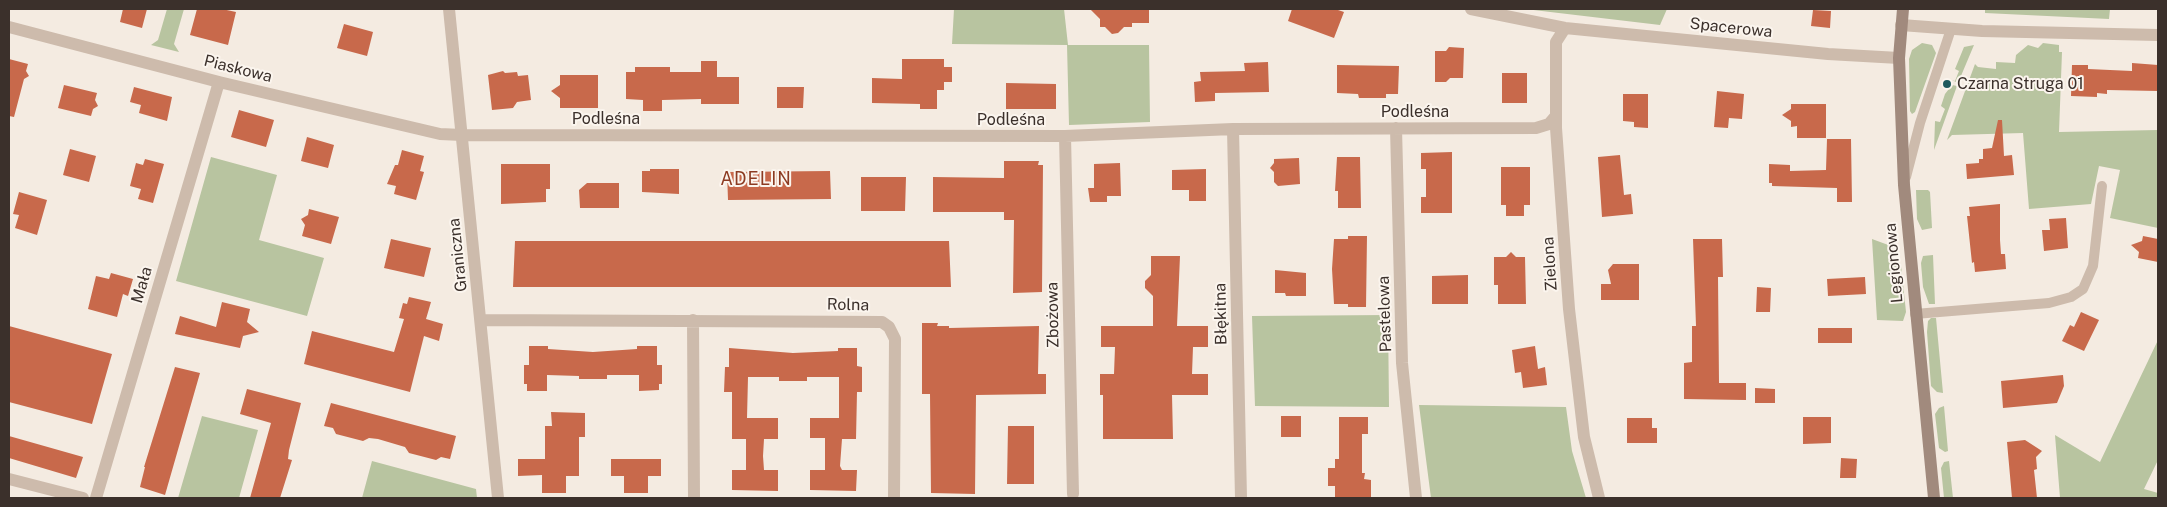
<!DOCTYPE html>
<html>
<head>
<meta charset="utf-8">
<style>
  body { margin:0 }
  #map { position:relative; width:2167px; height:507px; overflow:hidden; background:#f4ebe1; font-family:"Public Sans",sans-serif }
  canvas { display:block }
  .frame { position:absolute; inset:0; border:10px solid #3b302b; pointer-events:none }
</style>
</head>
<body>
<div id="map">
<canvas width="2167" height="507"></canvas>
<div class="frame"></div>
</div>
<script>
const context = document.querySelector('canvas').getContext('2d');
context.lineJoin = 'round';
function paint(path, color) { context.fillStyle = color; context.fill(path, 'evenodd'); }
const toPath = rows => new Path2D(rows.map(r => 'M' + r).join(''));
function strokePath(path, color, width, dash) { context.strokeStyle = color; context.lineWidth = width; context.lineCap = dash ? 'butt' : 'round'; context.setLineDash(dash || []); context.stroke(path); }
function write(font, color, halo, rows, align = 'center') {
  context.font = font + ' "Public Sans",sans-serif'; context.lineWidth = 4; context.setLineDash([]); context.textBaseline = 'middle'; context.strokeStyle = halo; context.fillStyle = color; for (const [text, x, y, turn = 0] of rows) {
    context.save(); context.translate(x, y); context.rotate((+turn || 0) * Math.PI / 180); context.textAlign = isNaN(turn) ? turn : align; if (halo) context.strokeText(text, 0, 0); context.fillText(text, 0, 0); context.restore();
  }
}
const green = toPath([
  [167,9,184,9,174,44,179,52,151,45,158,40],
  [954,9,1064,9,1068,45,1149,45,1150,122,1069,125,1067,45,952,44],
  [1525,9,1667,9,1660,25],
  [1985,9,2110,9,2109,19,1985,13],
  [1922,43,1932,45,1936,53,1915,112,1912,114,1910,111,1909,59,1912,50],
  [2043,43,2059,45,2059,52,2062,52,2059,132,2158,130,2158,228,2110,218,2120,170,2099,166,2091,204,2029,209,2023,133,1952,135,1947,140,1975,64,1978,67,1996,69,1996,62,2015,63,2016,55,2028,45,2038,48],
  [1974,45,1958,83,1952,80,1955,81,1959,71,1955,69,1964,47],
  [1952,85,1957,86,1934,150,1935,121,1940,122,1945,109,1941,106,1945,94],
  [211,157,277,175,259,240,324,258,307,316,176,281],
  [1916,190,1928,190,1930,192,1932,228,1922,230,1917,219],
  [1872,239,1891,246,1901,265,1906,312,1903,321,1877,320],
  [1933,255,1935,304,1929,304,1923,287,1921,263,1923,256],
  [1388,315,1389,407,1255,406,1252,316],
  [1931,318,1936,318,1943,393,1937,392,1931,386,1927,332,1928,321],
  [2158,340,2158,460,2144,489,2158,493,2158,498,2060,498,2055,435,2100,462],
  [1419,405,1566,407,1572,451,1586,498,1431,498],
  [1944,406,1948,451,1945,452,1939,448,1935,414,1939,408],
  [202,416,258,430,239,498,178,498],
  [372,461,476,489,477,498,362,498],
  [1949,461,1953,498,1944,498,1941,468,1944,462]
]);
const building = toPath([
  [123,9,147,9,142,28,120,22],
  [197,9,222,9,236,12,228,45,190,35],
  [1090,9,1149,9,1149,23,1132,23,1132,27,1124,27,1118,33,1112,34,1105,27,1100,27,1100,19],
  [1292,9,1335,9,1344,12,1334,38,1288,21],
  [1813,10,1831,11,1830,28,1811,26],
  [344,24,373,32,367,56,337,48],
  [1449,47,1464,48,1463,78,1450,78,1446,82,1435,82,1435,51,1446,51],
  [9,59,28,64,26,71,29,76,24,79,14,117,9,116],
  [902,59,944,59,944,67,952,67,952,82,944,82,944,90,937,90,937,109,920,109,920,104,872,103,872,78,902,79],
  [701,61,717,61,717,77,739,77,739,104,701,104,701,99,662,100,662,111,643,111,643,100,626,99,626,72,635,72,635,67,670,67,670,72,701,72],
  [1268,62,1269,92,1215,93,1215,101,1195,102,1194,82,1201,81,1200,72,1245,71,1244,63],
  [2132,63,2158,65,2158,91,2107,90,2107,94,2097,93,2097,97,2071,96,2072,65,2088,65,2088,69,2132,71],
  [1337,65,1399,66,1398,94,1386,94,1386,98,1359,98,1358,94,1337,93],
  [503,71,505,73,517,72,518,76,528,75,531,100,517,102,513,108,492,110,488,75],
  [1502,73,1527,73,1527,103,1502,103],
  [560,75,598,75,598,108,560,108,560,98,551,91,560,85],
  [1006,83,1056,84,1056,109,1006,109],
  [64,85,97,93,95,100,98,106,93,109,91,116,58,108],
  [134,87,172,97,167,121,139,113,141,105,130,102],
  [777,87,804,87,803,108,777,108],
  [1717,91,1744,94,1742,119,1729,118,1728,128,1714,127],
  [1623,94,1648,94,1648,128,1634,127,1634,122,1623,121],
  [1791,104,1826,104,1826,138,1797,138,1797,126,1791,127,1791,121,1782,115,1791,109],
  [239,110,274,120,266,147,231,137],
  [1998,120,2002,120,2004,156,2012,155,2014,175,1967,179,1966,164,1979,163,1979,159,1983,159,1983,149,1992,148],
  [307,137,334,145,328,168,301,161],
  [1827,139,1851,139,1852,202,1837,202,1837,188,1772,186,1772,183,1769,183,1769,164,1790,165,1790,171,1826,170],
  [70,149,96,156,89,182,63,175],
  [402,150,424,156,420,171,424,172,416,200,394,194,396,186,387,184,395,165,398,165],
  [1452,152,1452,213,1421,213,1421,197,1426,197,1426,169,1421,169,1421,153],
  [1620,155,1624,195,1631,194,1633,214,1602,217,1598,157],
  [1337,157,1360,157,1361,208,1338,208,1338,191,1335,191],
  [1299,158,1300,184,1278,186,1274,182,1274,172,1270,168,1274,163,1274,159],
  [145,159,164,164,153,203,138,199,141,189,130,186,136,163,143,165],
  [1004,161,1039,161,1038,165,1043,165,1042,292,1013,293,1014,220,1004,220,1004,212,933,212,933,177,1004,178],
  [1120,163,1121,196,1107,196,1107,202,1090,202,1088,188,1094,188,1094,164],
  [501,164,550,164,550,189,546,189,546,202,501,204],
  [1501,167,1530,167,1530,205,1524,205,1524,216,1506,216,1506,205,1501,205],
  [650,169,679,169,679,194,642,192,642,171,650,171],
  [1206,169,1206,201,1189,201,1189,190,1172,190,1172,170],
  [830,171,831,199,728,200,727,172],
  [861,177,906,177,905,211,861,211],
  [587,183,619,183,619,208,580,208,579,190],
  [19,192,47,200,37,235,15,228,19,215,13,214],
  [2000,204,2000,240,2001,254,2005,254,2006,269,1975,272,1974,262,1972,263,1967,216,1970,216,1969,207],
  [309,209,339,217,331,244,302,236,305,225,301,219,308,215],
  [2066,218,2068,248,2044,251,2042,230,2050,230,2049,219],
  [1348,236,1367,236,1366,307,1348,307,1348,304,1334,304,1332,269,1334,239,1348,239],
  [2143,236,2158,239,2158,262,2138,258,2139,252,2131,245,2142,241],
  [391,239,431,248,424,277,384,268],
  [1693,239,1722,239,1723,277,1718,277,1719,383,1746,383,1746,400,1684,399,1684,363,1692,362,1692,326,1696,326],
  [515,241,949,241,951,287,513,287],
  [1511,252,1516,257,1525,257,1526,304,1498,304,1498,285,1494,285,1494,257,1506,257],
  [1151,256,1180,256,1177,326,1208,326,1208,347,1193,347,1192,374,1208,374,1208,395,1172,395,1173,439,1103,439,1103,395,1100,395,1100,374,1114,374,1115,347,1101,347,1101,326,1153,326,1153,296,1145,288,1145,281,1151,275],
  [1613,264,1639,264,1639,300,1601,300,1601,284,1611,284,1608,270],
  [1275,270,1306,273,1306,296,1286,296,1285,293,1275,293],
  [111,273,133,279,128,296,123,294,117,317,88,309,96,276,109,279],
  [1468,275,1468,304,1432,304,1432,276],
  [1865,277,1866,294,1828,296,1827,279],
  [1757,287,1771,288,1770,312,1756,312],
  [409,297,431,302,426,319,443,324,439,341,424,336,410,392,304,364,312,331,394,352,404,319,399,318,403,303,407,304],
  [222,302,250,309,247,322,259,332,243,336,240,348,175,334,180,316,216,327],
  [2081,312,2099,320,2084,351,2062,341,2070,325,2074,327],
  [922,323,938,323,937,326,949,326,949,328,1039,326,1038,374,1046,374,1046,394,976,395,975,494,931,493,930,394,922,394],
  [9,326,112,354,92,424,9,402],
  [1818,328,1852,328,1852,343,1818,343],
  [529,346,548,346,548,349,593,352,637,349,637,346,657,346,657,365,662,365,662,384,659,384,659,390,639,391,639,375,607,375,607,379,579,379,579,376,547,375,547,391,527,391,527,384,524,384,524,365,529,365],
  [1535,346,1538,369,1545,367,1547,385,1523,388,1521,372,1515,373,1512,350],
  [729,348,793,353,838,351,838,348,857,348,857,366,862,367,862,392,857,392,856,439,842,439,840,466,842,470,857,470,856,491,810,490,810,470,825,470,825,438,810,438,810,418,839,418,839,377,807,377,807,381,779,381,779,377,748,377,747,418,778,418,778,439,764,439,763,456,764,470,778,470,778,491,732,490,732,470,746,470,746,439,732,439,732,392,724,392,725,367,729,367],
  [175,367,200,373,165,495,140,487,145,467,144,467],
  [2063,375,2064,386,2057,403,2003,408,2001,381],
  [1755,388,1775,389,1775,403,1755,403],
  [247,389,301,403,289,450,288,459,292,460,280,498,250,498,271,423,240,414],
  [331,403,456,436,450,459,441,457,436,460,409,453,405,447,378,439,369,438,363,441,336,434,333,428,324,426],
  [551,412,585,413,585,437,579,437,579,476,566,476,566,493,542,493,542,475,518,476,518,459,545,459,545,426,552,426],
  [1281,416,1301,416,1301,437,1281,437],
  [1339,417,1368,417,1368,434,1362,434,1362,473,1365,473,1364,479,1371,480,1371,497,1335,497,1335,486,1328,486,1328,468,1335,468,1335,459,1339,459],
  [1803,417,1831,417,1831,443,1803,444],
  [1627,418,1652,418,1652,428,1657,428,1657,443,1627,443],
  [1008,426,1034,426,1034,484,1007,484],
  [9,436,83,457,76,478,9,458],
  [2025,440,2042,451,2036,457,2037,469,2034,470,2037,498,2012,498,2007,442],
  [1841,458,1857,459,1856,478,1840,478],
  [611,459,661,459,661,476,648,476,648,493,624,493,624,476,611,476]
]);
const lane = toPath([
  [1906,177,1920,123,1951,29],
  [1915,314,2049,303,2071,297,2083,289,2093,266,2102,186]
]);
const street = toPath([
  [449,9,498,498],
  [1471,9,1565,28,1828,54,1899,58],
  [1901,25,1982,31,2158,35],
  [9,27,219,82,440,134,462,135,1065,136,1233,129,1536,128,1549,124,1555,117],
  [1565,28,1556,42,1556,128,1569,309,1584,437,1599,498],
  [1396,128,1402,363,1416,498],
  [1233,129,1241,498],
  [1065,136,1073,494],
  [481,320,882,322,889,327,895,339,894,498],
  [693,320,694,498],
  [9,479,83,498],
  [96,498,219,82]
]);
const secondary = toPath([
  [1903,9,1899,58,1904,185,1934,498]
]);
const markers = [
  [1947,84,5,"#1f5a5e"]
];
const streetNames = [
  ["Spacerowa",1731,28,6],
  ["Piaskowa",238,69,14],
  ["Podleśna",1415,112],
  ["Podleśna",606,119],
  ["Podleśna",1011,120],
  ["Graniczna",458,255,-96],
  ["Legionowa",1894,263,-95],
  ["Zielona",1550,264,-94],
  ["Mała",142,285,-74],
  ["Rolna",848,305,1],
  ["Błękitna",1221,314,-91],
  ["Pastelowa",1385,314,-92],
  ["Zbożowa",1053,315,-91]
];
const poiNames = [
  ["Czarna Struga 01",1957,84]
];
const neighbourhoodNames = [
  ["ADELIN",756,179]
];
paint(green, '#b8c4a0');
paint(building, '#c8694b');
strokePath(lane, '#cdbbac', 10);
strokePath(street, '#cdbbac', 12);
strokePath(secondary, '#a18a7d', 12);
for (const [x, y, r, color] of markers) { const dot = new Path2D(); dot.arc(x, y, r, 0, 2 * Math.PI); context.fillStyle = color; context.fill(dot); strokePath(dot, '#fbf5ee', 2); }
write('16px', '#3b302b', '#fbf5ee', streetNames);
write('16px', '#3b302b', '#fbf5ee', poiNames, 'left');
context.letterSpacing = '1px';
write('18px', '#8c3b22', '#fbf5ee', neighbourhoodNames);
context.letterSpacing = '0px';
</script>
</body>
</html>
